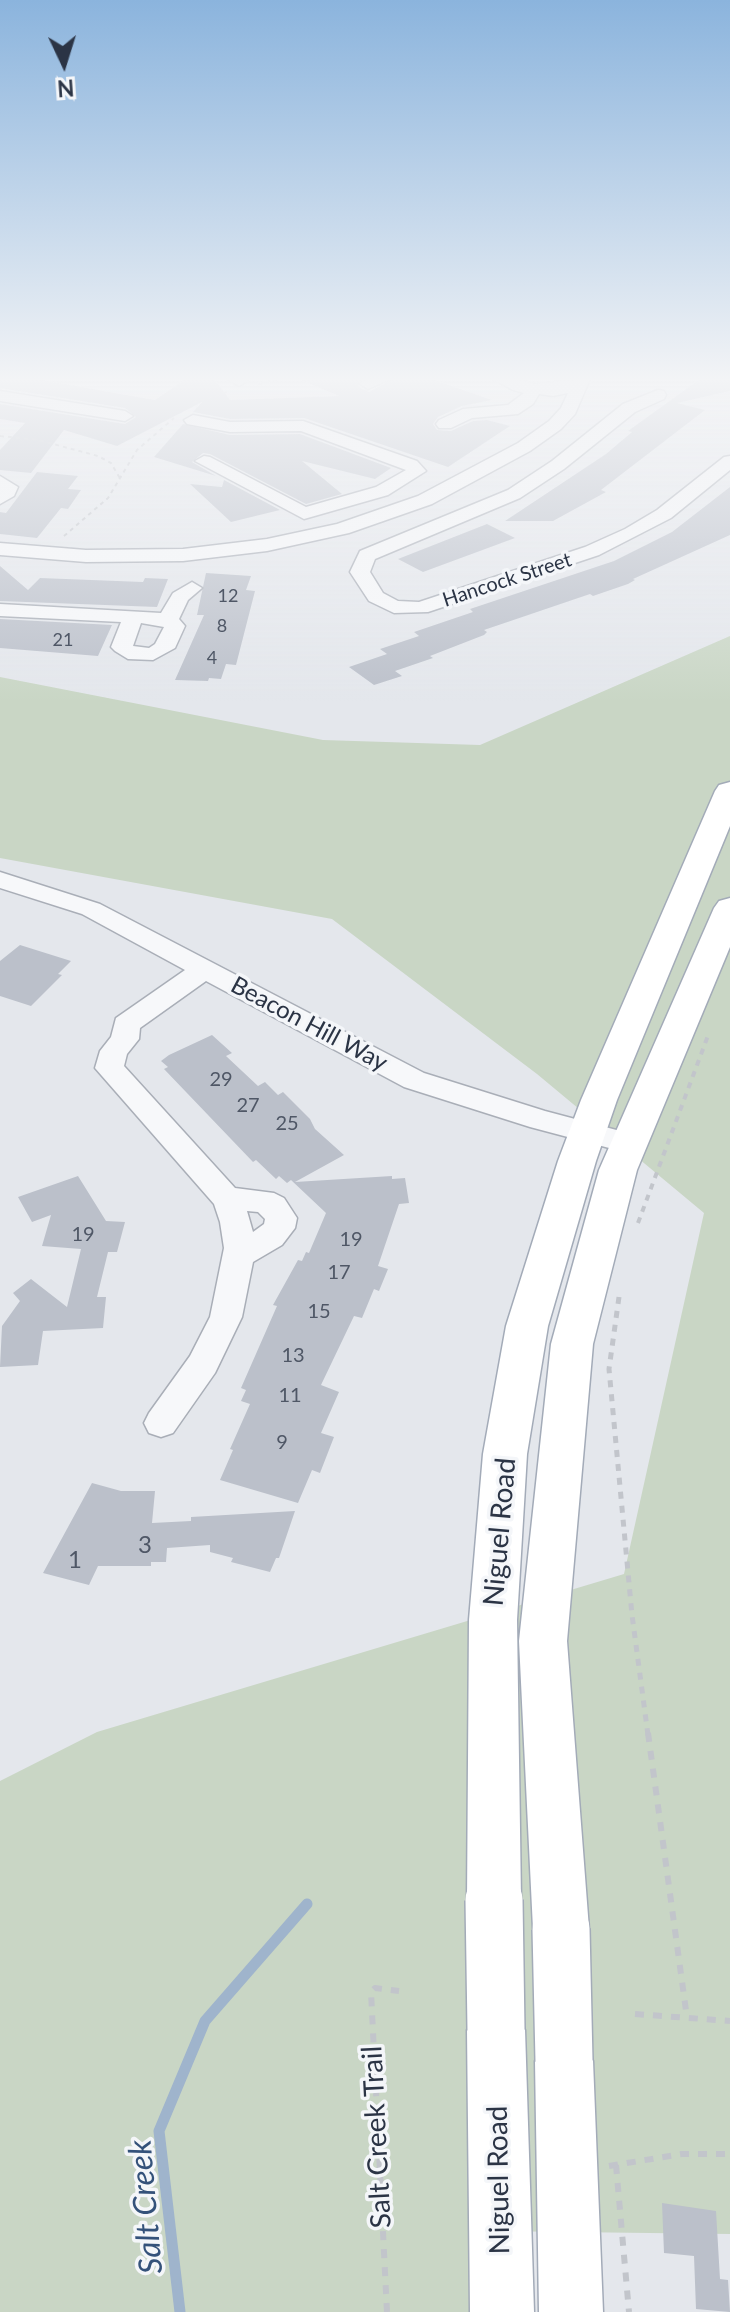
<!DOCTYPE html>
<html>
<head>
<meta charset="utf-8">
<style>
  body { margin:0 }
  #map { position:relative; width:730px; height:2312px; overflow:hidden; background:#e4e7ec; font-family:Lato,sans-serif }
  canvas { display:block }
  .north { position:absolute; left:24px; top:24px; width:80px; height:80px; -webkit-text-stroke:6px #f4f6f9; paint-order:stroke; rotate:176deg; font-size:22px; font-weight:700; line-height:32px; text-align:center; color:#2b3445 }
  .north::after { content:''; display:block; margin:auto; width:28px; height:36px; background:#2b3445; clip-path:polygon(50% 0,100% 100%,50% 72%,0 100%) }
</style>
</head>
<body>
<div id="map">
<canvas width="730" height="2312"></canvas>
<div class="north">N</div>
</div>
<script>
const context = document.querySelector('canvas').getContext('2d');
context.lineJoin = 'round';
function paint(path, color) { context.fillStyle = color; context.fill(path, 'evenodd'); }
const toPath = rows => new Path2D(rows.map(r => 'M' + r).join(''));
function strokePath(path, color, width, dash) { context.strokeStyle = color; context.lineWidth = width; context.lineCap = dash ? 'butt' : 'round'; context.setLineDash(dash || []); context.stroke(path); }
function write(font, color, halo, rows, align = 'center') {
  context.font = font + ' Lato,sans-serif'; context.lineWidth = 7; context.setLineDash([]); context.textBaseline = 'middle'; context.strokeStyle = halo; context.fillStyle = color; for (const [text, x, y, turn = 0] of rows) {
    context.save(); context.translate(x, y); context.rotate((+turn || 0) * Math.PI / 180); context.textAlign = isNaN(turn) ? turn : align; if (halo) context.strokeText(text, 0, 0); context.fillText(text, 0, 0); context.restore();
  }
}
const green = toPath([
  [730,636,730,2234,489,2231,490,2312,0,2312,0,1781,97,1732,624,1574,704,1213,537,1074,332,919,0,858,0,677,323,740,480,745]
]);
const stream = toPath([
  [180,2312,159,2131,205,2021,307,1904]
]);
const building = toPath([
  [0,379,35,379,155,400,186,379,214,379,230,400,339,396,299,379,361,379,358,387,369,392,393,379,431,379,492,400,462,406,438,417,433,424,437,430,451,431,473,421,487,420,510,426,448,467,304,418,230,419,193,412,202,402,117,446,64,430,31,473,0,470,0,450,25,423,0,419,0,404,125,424,136,417,125,408,0,388],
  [700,379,730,379,730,391,677,403,705,410,601,490,606,492,553,521,505,521,606,454,632,432,628,431],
  [183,424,230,435,300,434,391,468,375,479,302,461,342,494,306,504,210,454,203,453,192,462,216,476,154,457],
  [37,472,78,476,68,489,81,490,68,509,61,508,37,538,0,534,0,512,6,513],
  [224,480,280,510,231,522,190,484,222,487],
  [730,487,730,535,633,579,635,580,628,584,593,596,590,594,484,630,487,632,484,635,430,656,433,658,395,671,402,676,374,685,349,667,387,654,380,649,419,636,414,632,473,612,470,609,614,561,672,532],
  [487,524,515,538,423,572,398,559],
  [0,566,28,590,40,578,143,582,145,578,168,579,157,607,0,601],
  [206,573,251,576,246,590,255,591,236,665,226,664,221,679,209,678,208,681,175,680,204,615,197,615],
  [0,619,112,625,98,656,0,648],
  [20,945,71,961,58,974,62,975,31,1006,0,996,0,961],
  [212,1035,232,1053,226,1056,258,1086,265,1082,278,1095,283,1092,310,1119,315,1129,344,1155,295,1182,392,1176,392,1179,405,1178,409,1203,399,1204,378,1266,388,1269,379,1291,374,1289,362,1318,354,1316,321,1385,339,1392,321,1433,334,1437,320,1473,312,1470,298,1503,220,1480,233,1450,230,1449,250,1404,241,1401,246,1390,241,1388,277,1306,273,1305,298,1260,302,1261,306,1252,309,1253,326,1213,291,1180,287,1183,279,1176,276,1179,256,1160,253,1162,164,1069,168,1067,161,1061,169,1055],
  [78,1176,106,1221,125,1222,117,1252,108,1252,97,1297,106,1297,103,1328,43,1331,38,1365,0,1367,2,1326,20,1301,13,1293,31,1279,67,1307,81,1249,42,1246,51,1215,32,1222,18,1197],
  [92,1483,121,1491,155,1491,152,1523,191,1521,191,1517,295,1511,279,1558,276,1558,270,1572,231,1562,233,1558,210,1552,210,1545,167,1548,166,1562,151,1562,151,1566,98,1566,89,1585,43,1573],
  [662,2203,716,2211,720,2279,728,2280,730,2312,696,2309,694,2256,664,2253]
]);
const pathFar3 = toPath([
  [258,384,279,379],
  [193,403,227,392],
  [0,436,38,440,98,456,111,463,121,480],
  [64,536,108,498,137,450,174,418]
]);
const pathFar2 = toPath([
  [638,1223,709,1033]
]);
const pathFar1 = toPath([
  [619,1297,609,1369,632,1615,648,1735]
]);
const path = toPath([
  [648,1733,687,2018],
  [635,2014,730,2021],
  [616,2165,629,2312],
  [609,2166,682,2154,730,2154],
  [387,2312,371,1992,375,1988,399,1991]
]);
const minor = toPath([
  [228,379,246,379,247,381,239,386,228,379],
  [366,379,390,379,368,389,360,384,366,379],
  [493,379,515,379,534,384,590,379,575,414,561,429,530,451,432,504,349,533,267,551,183,561,86,562,0,555,0,543,86,550,183,549,267,539,337,524,418,496,518,443,549,421,561,408,568,393,553,396,539,394,533,404,518,414,472,418,451,428,439,428,436,424,439,420,463,409,508,405,524,393,513,390,493,379],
  [658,390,664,391,666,395,664,399,635,412,564,469,520,498,375,559,370,572,383,593,398,601,419,602,585,547,625,529,657,510,724,457,730,456,730,470,671,518,599,555,428,612,394,613,369,601,350,572,360,551,508,490,552,461,623,404,658,390],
  [0,391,125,411,133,416,125,421,0,401,0,391],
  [193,415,230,422,303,421,417,461,426,471,388,495,304,519,195,461,204,456,210,457,306,507,376,487,406,470,301,431,230,432,187,424,184,420,193,415],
  [0,476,18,487,14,496,0,504,0,476],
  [192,582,202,588,188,600,179,619,185,626,175,648,153,660,128,659,115,651,111,647,121,622,0,616,0,604,161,613,173,593,192,582],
  [141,623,164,627,155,644,149,648,133,646,141,623],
  [0,872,100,904,424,1073,545,1111,639,1136,643,1143,639,1150,628,1153,530,1127,404,1087,206,981,140,1028,139,1039,127,1054,124,1066,235,1188,274,1193,284,1198,297,1218,295,1228,282,1245,253,1262,242,1317,215,1373,173,1433,161,1437,149,1433,144,1423,149,1413,190,1356,210,1317,224,1248,220,1222,214,1204,95,1068,100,1051,111,1037,116,1018,185,970,82,914,0,888,0,872],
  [247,1211,258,1212,265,1219,264,1224,253,1232,247,1211]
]);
const major = toPath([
  [730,782,730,826,617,1100,596,1161,548,1326,527,1454,517,1620,521,1900,513,1919,494,1927,475,1919,467,1900,469,1620,483,1454,506,1326,558,1161,581,1100,715,791,719,785,730,782],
  [730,898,730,947,637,1170,593,1344,567,1641,589,1929,581,1949,561,1957,541,1949,533,1929,519,1641,551,1344,599,1170,714,908,719,901,730,898],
  [496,2001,516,2010,525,2030,534,2312,470,2312,467,2030,476,2010,496,2001],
  [564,2032,585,2040,593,2061,603,2312,539,2312,535,2061,543,2040,564,2032]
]);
const majorBridge = toPath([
  [494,1900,496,2030],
  [561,1929,564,2061]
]);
const farNumbernames = [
  ["12",228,596],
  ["8",222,626],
  ["21",63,640],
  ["4",212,658]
];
const farStreetnames = [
  ["Hancock Street",507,580,-18]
];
const numberNames = [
  ["29",221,1080],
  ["27",248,1106],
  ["25",287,1124],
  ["19",83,1235],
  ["19",351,1240],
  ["17",339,1273],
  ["15",319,1312],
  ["13",293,1356],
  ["11",290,1396],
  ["9",282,1443]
];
const streetNames = [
  ["Beacon Hill Way",309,1024,28]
];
const nearNumbernames = [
  ["3",145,1545],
  ["1",75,1560]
];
const nearStreetnames = [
  ["Niguel Road",500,1532,-85],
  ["Salt Creek Trail",377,2137,-93],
  ["Niguel Road",499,2180,-91]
];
const nearWaternames = [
  ["Salt Creek",146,2207,-95]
];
paint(green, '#c9d6c5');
strokePath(stream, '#9fb4cc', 11);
paint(building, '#bbc0ca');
strokePath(minor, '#a9aeb7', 3);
strokePath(major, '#a3abb8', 3);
strokePath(pathFar3, '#c2c5cb', 2, [4, 4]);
strokePath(pathFar2, '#c2c5cb', 4, [6, 6]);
strokePath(pathFar1, '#c2c5cb', 5, [7, 7]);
strokePath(path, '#c2c5cb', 6, [9, 9]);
paint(minor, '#f7f8fa');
paint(major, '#fff');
strokePath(majorBridge, '#a3abb8', 60, []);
strokePath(majorBridge, '#fff', 57);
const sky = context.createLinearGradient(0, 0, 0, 703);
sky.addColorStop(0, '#8bb4dd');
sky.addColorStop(0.54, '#f3f4f6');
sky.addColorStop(1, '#f3f4f600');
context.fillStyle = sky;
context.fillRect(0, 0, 730, 703);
write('18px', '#4f5766', null, farNumbernames);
write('20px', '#2b3445', '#f4f6f9', farStreetnames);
write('20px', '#4f5766', null, numberNames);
write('24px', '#2b3445', '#f4f6f9', streetNames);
write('24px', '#4f5766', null, nearNumbernames);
write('28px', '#2b3445', '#f4f6f9', nearStreetnames);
write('italic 32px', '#34527a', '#f4f6f9', nearWaternames);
</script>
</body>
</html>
